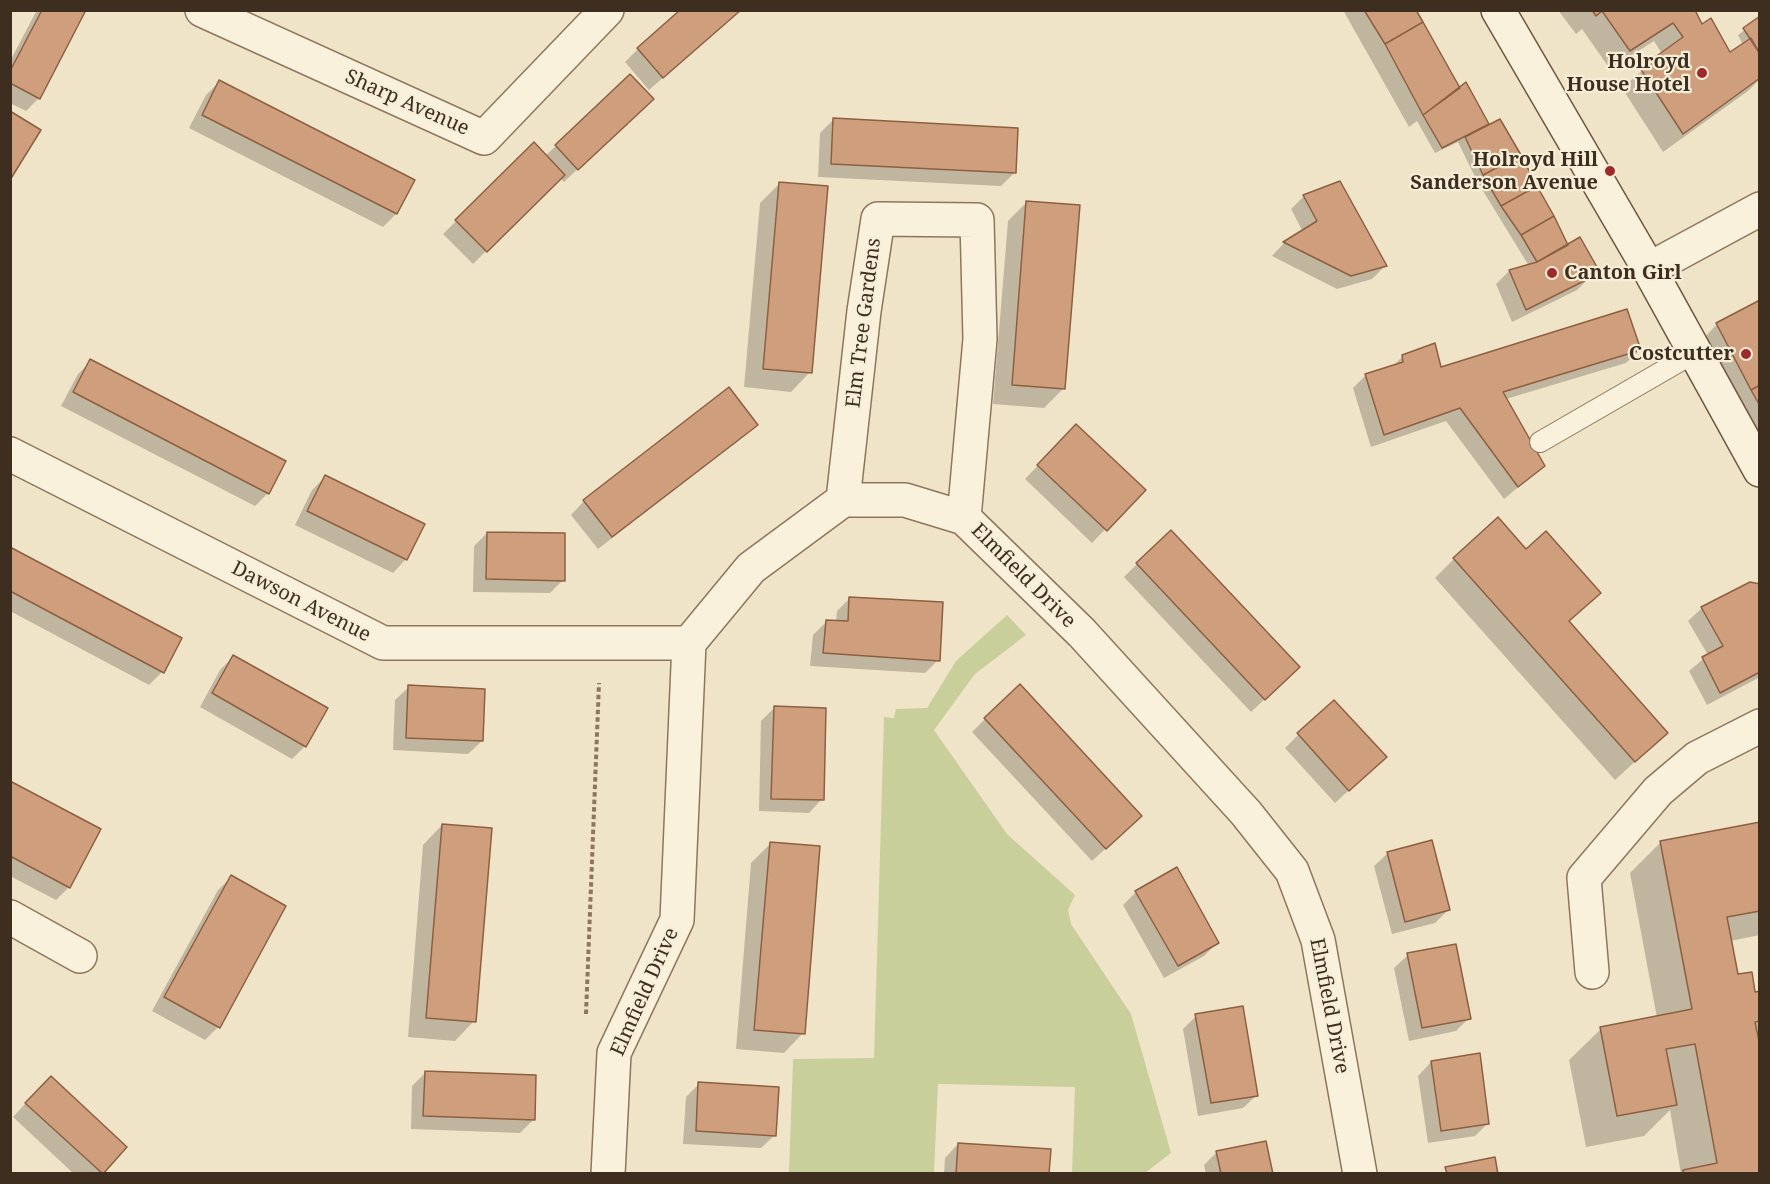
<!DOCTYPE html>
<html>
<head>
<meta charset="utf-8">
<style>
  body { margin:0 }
  #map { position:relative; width:1770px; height:1184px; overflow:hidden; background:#f0e4c8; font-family:"Noto Serif",serif }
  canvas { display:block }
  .frame { position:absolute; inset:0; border:12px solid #3d2e20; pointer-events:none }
</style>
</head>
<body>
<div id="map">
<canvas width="1770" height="1184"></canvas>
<div class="frame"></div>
</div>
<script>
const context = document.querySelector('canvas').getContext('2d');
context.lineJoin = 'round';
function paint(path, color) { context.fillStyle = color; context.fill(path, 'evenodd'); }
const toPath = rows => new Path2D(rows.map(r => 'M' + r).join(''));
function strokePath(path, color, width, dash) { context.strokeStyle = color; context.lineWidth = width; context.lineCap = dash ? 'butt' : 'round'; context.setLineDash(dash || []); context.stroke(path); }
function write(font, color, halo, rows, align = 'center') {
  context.font = font + ' "Noto Serif",serif'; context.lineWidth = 4.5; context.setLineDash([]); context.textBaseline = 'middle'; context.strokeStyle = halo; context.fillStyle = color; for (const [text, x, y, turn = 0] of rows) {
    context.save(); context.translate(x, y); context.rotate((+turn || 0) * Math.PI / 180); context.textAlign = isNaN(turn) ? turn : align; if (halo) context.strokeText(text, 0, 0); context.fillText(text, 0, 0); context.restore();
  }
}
const green = toPath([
  [1007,615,1026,635,975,674,934,730,1007,834,1075,895,1068,910,1071,924,1131,1014,1171,1153,1145,1173,1072,1173,1075,1087,938,1084,934,1173,789,1173,793,1059,874,1058,884,717,894,718,896,709,927,708,956,661]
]);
const shadow = toPath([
  [37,10,85,10,39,98,26,111,10,103,10,61],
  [740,10,649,90,625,62,638,49],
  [1343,10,1412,10,1459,89,1465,84,1489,126,1567,246,1591,276,1577,290,1512,322,1496,284,1509,271,1529,266,1477,181,1458,142,1435,153,1417,121,1409,127],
  [1558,10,1693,10,1702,26,1729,54,1743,45,1738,35,1760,18,1760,79,1748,91,1663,152,1622,88,1662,54,1654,41,1610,69,1582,29,1576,34],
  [219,82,413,181,396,214,383,227,189,128,206,95],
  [638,112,564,182,560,178,473,264,443,234,534,145,545,156,556,146],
  [833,120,1014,173,1001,186,818,177,820,133],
  [779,184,810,372,791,392,744,387,760,203],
  [1304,196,1385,266,1372,279,1337,289,1272,256,1284,243,1303,232,1291,209],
  [1027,202,1063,389,1044,408,993,404,1008,221],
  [1760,302,1760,444,1704,338,1717,324],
  [1640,350,1626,363,1506,399,1544,466,1504,499,1446,421,1371,447,1353,388,1366,375,1392,367,1403,356,1440,369],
  [91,361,268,493,255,506,61,406,78,374],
  [728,389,756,425,742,438,598,549,571,515,584,501],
  [1063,439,1143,490,1092,543,1025,479],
  [325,477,423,525,406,559,393,573,295,525,312,490],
  [487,533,563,580,550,593,473,592,474,546],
  [10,548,180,639,162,672,149,685,10,611],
  [1526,551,1599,593,1568,622,1666,733,1615,780,1435,578,1454,559],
  [1137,564,1285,680,1251,712,1124,577],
  [1760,585,1760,677,1707,705,1689,671,1708,655,1688,621,1702,608],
  [850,598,938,660,925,673,810,666,813,635,826,622,836,622,837,611],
  [233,657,305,746,292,759,200,707,220,670],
  [409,687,482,741,468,754,393,750,395,700],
  [774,708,822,799,809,813,759,811,761,721],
  [985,719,1127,829,1092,861,972,732],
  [1298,735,1371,770,1335,803,1285,748],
  [10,782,69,887,56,900,10,876],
  [1760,823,1760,935,1730,941,1737,976,1754,994,1760,992,1760,1036,1756,1039,1760,1174,1681,1174,1670,1110,1644,1136,1586,1147,1569,1060,1601,1029,1657,1018,1630,873,1661,842],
  [442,825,474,1021,455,1041,408,1037,423,845],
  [770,844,803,1033,784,1053,736,1049,751,863],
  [1388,853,1448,910,1435,923,1392,934,1374,866],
  [231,877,218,1027,205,1040,152,1011,218,890],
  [1136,892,1217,943,1204,956,1164,978,1123,905],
  [1408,955,1469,1018,1456,1031,1409,1041,1394,968],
  [1196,1016,1257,1095,1243,1108,1198,1116,1183,1029],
  [1431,1062,1488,1123,1475,1136,1428,1143,1418,1076],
  [425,1073,534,1119,520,1133,411,1129,412,1086],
  [699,1084,775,1135,761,1148,683,1144,686,1097],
  [37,1091,125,1147,101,1174,74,1174,13,1117],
  [958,1144,1048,1174,944,1174,945,1158],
  [1217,1152,1271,1174,1206,1174,1204,1165]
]);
const building = toPath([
  [42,10,86,10,40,99,10,83,10,71,42,10],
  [680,10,741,10,663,78,637,48,680,10],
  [1364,10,1416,10,1423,22,1385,44,1364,10],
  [1592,10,1695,10,1702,24,1711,18,1730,52,1751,38,1760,54,1760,78,1683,134,1640,68,1683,37,1673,23,1630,51,1602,11,1596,16,1592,10],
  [1760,16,1760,54,1743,28,1760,16],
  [1423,22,1460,88,1423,115,1385,44,1423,22],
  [630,74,654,99,578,170,555,145,630,74],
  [219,80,415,180,397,214,202,115,219,80],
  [1466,82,1489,124,1442,148,1423,115,1466,82],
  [10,111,41,130,10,180,10,111],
  [833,118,1018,128,1016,173,831,164,833,118],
  [1500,119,1521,155,1483,175,1465,137,1500,119],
  [534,142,565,175,487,252,455,220,534,142],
  [1521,155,1537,186,1501,206,1483,175,1521,155],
  [1340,181,1387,266,1351,276,1283,242,1317,221,1303,195,1340,181],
  [779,182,828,186,812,373,763,369,779,182],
  [1537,186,1554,216,1521,235,1501,206,1537,186],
  [1026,201,1080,205,1065,389,1012,385,1026,201],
  [1554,216,1568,245,1537,262,1521,235,1554,216],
  [1580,237,1597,267,1592,277,1526,310,1509,270,1537,262,1580,237],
  [1760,300,1760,385,1751,390,1716,323,1760,300],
  [1627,309,1641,350,1503,392,1545,466,1518,487,1460,408,1384,435,1365,374,1403,362,1402,355,1435,343,1441,367,1627,309],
  [90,359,286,461,269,494,73,392,90,359],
  [1760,385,1760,406,1751,390,1760,385],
  [729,387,758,425,612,537,583,500,729,387],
  [1076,424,1146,490,1107,531,1037,465,1076,424],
  [325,475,425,524,407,560,307,511,325,475],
  [1498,517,1526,549,1546,531,1601,593,1569,621,1668,733,1635,762,1453,558,1498,517],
  [1171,530,1300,667,1265,700,1136,563,1171,530],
  [487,532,565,533,565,581,486,579,487,532],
  [10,547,182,638,164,673,10,591,10,547],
  [1750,582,1760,584,1760,672,1720,693,1702,657,1723,646,1701,607,1750,582],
  [849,597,943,602,940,661,823,653,826,620,848,621,849,597],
  [233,655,328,708,306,747,212,693,233,655],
  [1020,684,1142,816,1106,849,984,718,1020,684],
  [408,685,485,689,483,741,406,738,408,685],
  [1334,700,1387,757,1349,791,1297,733,1334,700],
  [774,706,826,708,824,800,771,799,774,706],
  [10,781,101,829,70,888,10,856,10,781],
  [1760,822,1760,911,1727,917,1738,974,1752,972,1755,992,1760,991,1760,1021,1755,1022,1760,1046,1760,1174,1683,1174,1683,1170,1717,1163,1695,1044,1666,1049,1677,1105,1617,1116,1600,1027,1692,1009,1660,841,1760,822],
  [442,824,492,828,476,1022,426,1018,442,824],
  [1432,840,1450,910,1405,922,1387,852,1432,840],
  [770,842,820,846,805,1034,754,1030,770,842],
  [1177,867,1219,943,1178,966,1135,891,1177,867],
  [231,875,286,906,220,1028,164,997,231,875],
  [1456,944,1471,1019,1422,1028,1407,953,1456,944],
  [1243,1006,1258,1096,1211,1103,1195,1014,1243,1006],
  [1480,1053,1489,1124,1441,1131,1431,1061,1480,1053],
  [425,1071,536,1075,535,1120,423,1116,425,1071],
  [51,1076,127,1147,103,1174,25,1103,51,1076],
  [698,1082,779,1087,776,1136,696,1131,698,1082],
  [1266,1141,1273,1174,1221,1174,1216,1151,1266,1141],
  [958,1143,1051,1149,1049,1174,956,1174,958,1143],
  [1495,1157,1498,1174,1447,1174,1445,1167,1495,1157]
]);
const path = toPath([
  [586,1014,599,683]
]);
const service = toPath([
  [1540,442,1694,353]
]);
const minor = toPath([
  [202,10,484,138,607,10],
  [1649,269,1760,209],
  [10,454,383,643,689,643],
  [843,500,864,311,878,219,977,220,980,339,964,518],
  [10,917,80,956],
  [1592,972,1584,878,1658,791,1697,758,1760,726],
  [608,1174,614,1053,677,920,689,643,751,568,843,500,905,500,964,518,1082,633,1246,813,1292,871,1318,940,1360,1174]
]);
const secondary = toPath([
  [1498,10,1649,269,1760,470]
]);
const markers = [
  [1702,73,6,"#9e2a2b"],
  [1610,171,6,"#9e2a2b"],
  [1552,273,6,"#9e2a2b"],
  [1746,354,6,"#9e2a2b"]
];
const poiNames = [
  ["Holroyd",1690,62],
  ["House Hotel",1690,85],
  ["Holroyd Hill",1598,160],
  ["Sanderson Avenue",1598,183],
  ["Canton Girl",1564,273,"left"],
  ["Costcutter",1734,354]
];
const streetNames = [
  ["Sharp Avenue",407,103,24],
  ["Elm Tree Gardens",864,323,-83],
  ["Elmfield Drive",1023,576,45],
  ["Dawson Avenue",301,602,27],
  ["Elmfield Drive",645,992,-66],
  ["Elmfield Drive",1329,1006,79]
];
paint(green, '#c9cf9b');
paint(shadow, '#0003');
paint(building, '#cf9f7d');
strokePath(building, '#8d5f41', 1.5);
strokePath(service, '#8d765c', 22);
strokePath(minor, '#8d765c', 36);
strokePath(secondary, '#6f573f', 36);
strokePath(path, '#8d765c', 4, [4.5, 3]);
strokePath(service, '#faf1dc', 20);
strokePath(minor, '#faf1dc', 33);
strokePath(secondary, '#faf1dc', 33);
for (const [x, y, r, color] of markers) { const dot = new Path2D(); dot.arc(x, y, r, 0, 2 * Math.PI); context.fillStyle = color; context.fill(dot); strokePath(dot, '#f7eed8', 2); }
write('bold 20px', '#3d2e20', '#f7eed8', poiNames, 'right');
write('20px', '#3d2e20', '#f7eed8', streetNames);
</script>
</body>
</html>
